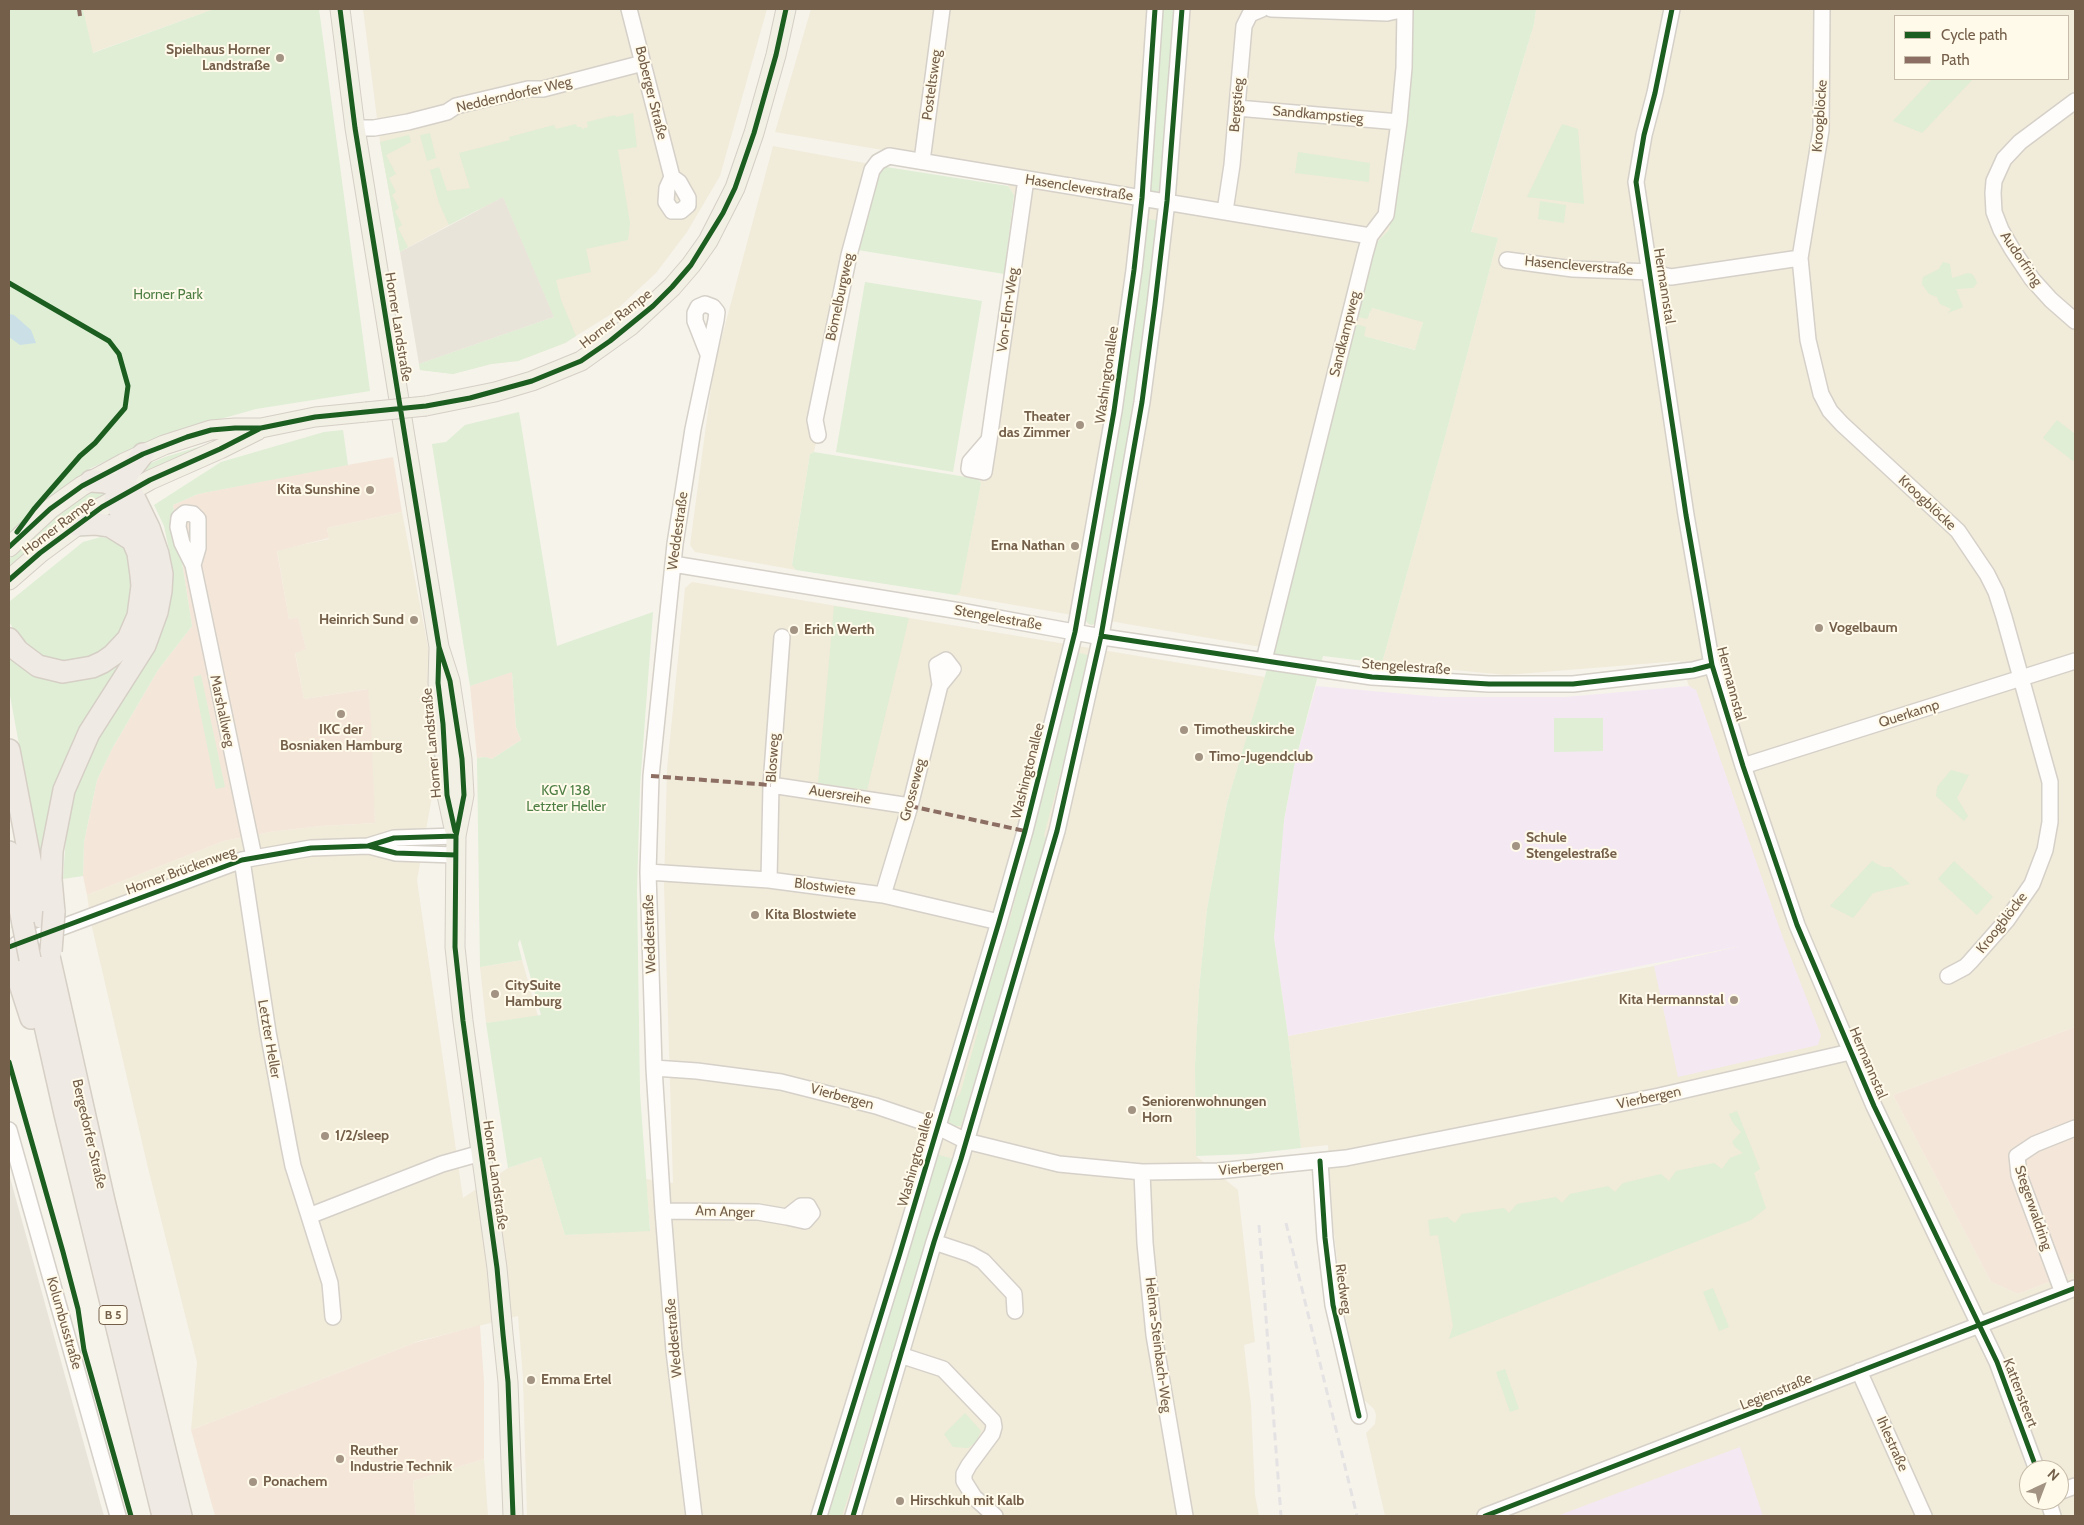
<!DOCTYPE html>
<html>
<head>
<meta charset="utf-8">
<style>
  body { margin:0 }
  #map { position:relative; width:2084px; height:1525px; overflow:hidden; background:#f6f3ea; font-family:Cabin,sans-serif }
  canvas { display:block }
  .frame { position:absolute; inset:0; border:10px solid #745f4a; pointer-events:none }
  .legend { position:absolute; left:1894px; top:15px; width:175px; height:65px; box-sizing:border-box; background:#fffaea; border:1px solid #c7bcaa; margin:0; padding:6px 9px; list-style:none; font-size:15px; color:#745f4a }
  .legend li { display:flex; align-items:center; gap:10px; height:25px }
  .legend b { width:25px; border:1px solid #c7bcaa }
  .north { position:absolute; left:2019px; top:1460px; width:50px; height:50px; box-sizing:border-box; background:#fffaea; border:1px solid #c7bcaa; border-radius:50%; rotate:43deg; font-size:14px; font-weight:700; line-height:20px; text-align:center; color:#745f4a }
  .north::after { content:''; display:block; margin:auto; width:18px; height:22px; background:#a29382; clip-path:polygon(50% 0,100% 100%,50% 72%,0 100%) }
</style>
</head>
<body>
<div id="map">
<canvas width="2084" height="1525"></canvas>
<div class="frame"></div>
<ul class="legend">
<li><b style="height:6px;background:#1b5e20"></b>Cycle path</li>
<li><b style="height:6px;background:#8d6e63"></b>Path</li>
</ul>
<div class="north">N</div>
</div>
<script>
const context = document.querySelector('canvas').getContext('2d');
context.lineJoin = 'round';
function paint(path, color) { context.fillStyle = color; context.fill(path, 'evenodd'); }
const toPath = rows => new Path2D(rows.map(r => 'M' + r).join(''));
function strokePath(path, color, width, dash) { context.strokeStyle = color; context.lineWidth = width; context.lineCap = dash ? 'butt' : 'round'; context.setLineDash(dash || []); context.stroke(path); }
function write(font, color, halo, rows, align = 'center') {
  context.font = font + ' Cabin,sans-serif'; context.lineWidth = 4; context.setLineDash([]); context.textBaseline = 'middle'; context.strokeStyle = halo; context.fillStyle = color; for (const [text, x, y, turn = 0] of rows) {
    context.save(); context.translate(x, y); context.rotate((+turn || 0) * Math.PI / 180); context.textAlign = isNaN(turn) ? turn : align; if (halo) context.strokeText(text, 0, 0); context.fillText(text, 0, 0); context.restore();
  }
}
const residential = toPath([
  [83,9,214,9,92,53],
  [363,9,767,9,720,176,687,232,656,273,613,313,565,343,518,361,491,364,453,374,420,370,419,364,554,317,478,209,400,252,380,142],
  [811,9,1410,9,1399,170,1389,230,1370,249,1369,317,1371,308,1423,321,1416,350,1364,336,1273,649,1098,619,1094,624,1091,625,1088,624,1084,617,956,595,960,591,981,483,978,479,1014,195,1008,186,1008,171,775,132],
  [1536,9,2075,9,2075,1027,1893,1095,1991,1282,2018,1294,2075,1272,2075,1516,1385,1516,1366,1433,1375,1424,1376,1415,1374,1409,1363,1399,1342,1300,1333,1225,1328,1145,1301,1148,1288,1036,1654,966,1782,937,1696,691,1689,686,1680,661,1506,675,1382,663,1445,437,1498,238,1471,233,1534,24],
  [1895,16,2068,16,2068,79,1895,79],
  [2029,1470,2059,1470,2059,1500,2029,1500],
  [773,146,886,167,879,170,858,250,814,452,810,454,792,564,796,570,695,552,690,545,714,366],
  [402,512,437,693,433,791,417,880,463,1198,508,1168,541,1157,565,1235,650,1230,646,1179,673,1183,664,885,667,769,685,588,692,582,1265,677,1227,803,1207,909,1199,990,1195,1066,1196,1156,1238,1190,1255,1342,1244,1345,1251,1405,1255,1495,1259,1516,527,1516,523,1378,518,1316,419,1341,191,1430,197,1362,148,1168,91,923,87,895,224,841,270,832,322,826,375,823,367,689,304,699,295,652,306,649,298,617,289,619,277,550,329,539,327,528],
  [522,960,538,1016,486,1023,480,967],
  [484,1459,488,1516,416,1516,413,1481]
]);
const commercial = toPath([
  [393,457,402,512,327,528,329,538,277,551,289,619,298,617,306,649,295,653,304,699,368,689,371,721,375,823,322,826,270,832,224,841,87,895,83,876,84,842,97,780,113,747,158,670,192,626,173,505,198,494,307,472],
  [512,671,516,727,521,740,492,759,485,757,477,758,470,686],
  [2075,1027,2075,1272,2018,1294,1991,1282,1893,1095],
  [480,1325,484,1381,484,1459,413,1481,416,1516,215,1516,191,1430,414,1343]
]);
const industrial = toPath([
  [503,197,554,317,419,364,400,252],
  [9,1174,104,1516,9,1516]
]);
const education = toPath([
  [1316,686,1440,697,1565,697,1689,686,1696,690,1783,938,1821,1035,1818,1045,1678,1077,1654,966,1741,946,1288,1036,1274,938,1278,873,1284,820,1295,762],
  [1740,1447,1763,1516,1557,1516]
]);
const green = toPath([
  [9,9,83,9,93,53,214,9,319,9,370,391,256,409,178,431,133,448,89,469,34,509,9,534],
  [1158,9,1177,9,1161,189,1156,192,1150,191,1147,186],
  [1410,9,1536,9,1534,24,1471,232,1498,238,1445,437,1382,663,1323,656,1295,762,1284,820,1274,938,1288,1036,1301,1148,1249,1154,1196,1156,1195,1066,1199,990,1207,909,1227,803,1273,649,1352,323,1366,327,1364,336,1415,350,1423,322,1372,308,1367,319,1353,316,1370,249,1389,230,1399,170],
  [1932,79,1973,79,1922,133,1893,121],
  [633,113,637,147,618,150,630,223,628,240,586,249,591,272,556,280,561,300,576,336,565,343,518,361,491,364,453,374,420,370,419,364,554,317,503,197,449,225,439,203,430,170,439,167,447,191,470,188,459,153,510,140,509,137,554,125,556,129,576,124,577,127,581,127,582,129,588,127,587,122,615,115,616,117],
  [1562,124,1578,129,1584,204,1527,197],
  [430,133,436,158,427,161,420,135],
  [409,135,411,142,386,155,396,174,389,178,396,192,392,195,399,208,395,211,402,225,398,228,408,247,400,252,380,142],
  [1298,152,1370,163,1369,182,1295,173],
  [886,167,1008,186,1014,195,1004,274,858,250,879,170],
  [1540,201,1566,205,1564,223,1538,219],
  [1144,218,1160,221,1152,304,1097,623,1091,625,1084,620],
  [1943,262,1950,264,1952,278,1968,273,1972,274,1976,280,1977,283,1973,288,1956,289,1963,307,1948,313,1951,309,1940,304,1937,297,1929,294,1922,284,1923,277,1939,269],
  [865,282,982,301,953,472,836,452],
  [519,412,557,646,653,612,640,786,637,890,640,1093,650,1231,565,1235,541,1157,508,1168,486,1023,541,1015,520,939,518,944,522,960,480,967,477,758,485,757,492,759,521,740,516,727,512,672,470,686,432,444,446,442,465,425],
  [2057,420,2075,434,2075,458,2073,461,2043,438],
  [343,430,348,465,198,494,173,505,192,626,158,670,113,747,97,780,84,842,83,876,63,879,68,807,87,756,167,614,172,564,164,526,154,505,221,462,324,432],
  [221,440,136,480,144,466,165,457],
  [814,452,978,479,981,483,960,592,956,595,796,570,792,565,810,454],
  [106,489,109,494,9,572,9,559,70,504,93,490],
  [101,537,111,539,129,548,135,585,125,632,105,652,80,663,54,665,19,639,10,623,9,602,83,542],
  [834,606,909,618,867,790,818,783],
  [9,649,37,673,134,652,93,711,66,758,52,802,43,859,40,859,9,690],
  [1075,652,1092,656,1044,835,1046,839,1039,868,961,1126,952,1126,947,1119,954,1101,960,1094,978,1032,977,1022,1011,915,1047,774],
  [201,675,225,787,216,789,193,677],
  [1554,718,1603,718,1603,751,1554,752],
  [1951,770,1969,775,1957,798,1968,816,1964,821,1936,796,1937,787],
  [1872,861,1883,867,1891,867,1910,884,1873,893,1853,918,1830,906],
  [1954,861,1993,897,1977,915,1938,879],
  [1737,1111,1760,1169,1754,1173,1766,1208,1751,1220,1449,1339,1453,1326,1438,1235,1430,1236,1428,1220,1447,1217,1455,1223,1462,1214,1504,1208,1509,1213,1517,1204,1556,1197,1562,1203,1570,1194,1608,1186,1615,1192,1623,1183,1661,1174,1669,1181,1676,1171,1714,1163,1722,1169,1730,1158,1743,1153,1735,1147,1732,1142,1741,1132,1733,1123,1729,1114],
  [936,1154,953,1159,842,1516,826,1516],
  [1713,1288,1729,1327,1719,1331,1703,1292],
  [1505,1369,1519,1409,1510,1412,1496,1372],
  [965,1413,981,1431,976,1442,968,1448,953,1447,944,1434]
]);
const water = toPath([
  [9,314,14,315,31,330,36,343,20,345,9,337]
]);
const minor = toPath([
  [629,9,672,177,667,188,666,202,672,211,681,211,688,205,688,198,679,182,672,177],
  [1271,9,1387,13,1405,9],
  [1672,9,1655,93,1644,135,1636,182,1686,515,1712,665,1743,766,1797,925,1874,1106,1997,1362,2037,1470],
  [1822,9,1821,130,1800,258,1808,340,1821,394,1830,411,1842,424,1958,531,1987,574,1996,592,2004,617,2050,782,2050,822,2045,850,2032,884,2007,920,1970,962,1965,967,1948,976],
  [2075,101,2020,142,2004,159,1994,181,1993,193,1994,212,2001,230,2012,249,2032,279,2051,300,2075,321],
  [1237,108,1399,122],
  [355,128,374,128,408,122,447,112,456,106,528,89,543,89,643,63],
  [922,161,942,9],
  [1225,211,1232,165,1244,26,1250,14,1262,9],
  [1507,260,1573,269,1651,272,1671,277,1800,258],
  [818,435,815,420,849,255,872,170,878,162,889,156,1370,236],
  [989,440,984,472,969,469,970,462,989,440,1026,179],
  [673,564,960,611,1096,636,1372,677,1489,684,1573,684,1693,670,1712,665],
  [193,565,182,543,178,527,179,518,185,513,193,514,198,519,198,548,193,565,254,857],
  [1264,660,1365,254,1370,236,1386,215,1399,122,1404,68,1405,9],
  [1743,766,2075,661],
  [771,785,910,806],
  [369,846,396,853,455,855],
  [242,860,268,1032,289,1146,293,1166,309,1216],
  [648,872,769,880,883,895,999,922],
  [769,880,771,785,782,637],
  [883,895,910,806,940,685,953,669,946,660,937,665,940,685],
  [17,944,242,860,311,848,368,846,394,838,456,836],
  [654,1068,697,1071,781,1082,876,1106,938,1127,966,1141,1059,1164,1142,1172,1218,1171,1346,1158,1659,1096,1850,1052],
  [9,1130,118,1516],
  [1320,1161,1325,1238,1333,1305,1359,1416],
  [1142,1172,1145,1243,1154,1335,1185,1516],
  [663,1211,758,1212,787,1217,805,1221,812,1213,808,1206,801,1206,787,1217],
  [934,1242,970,1254,983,1261,1014,1294,1015,1311],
  [2063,1293,2019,1175,2017,1156,2035,1144,2075,1128],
  [333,1317,330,1283,309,1216,442,1164,481,1153],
  [900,1355,943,1369,993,1421,994,1427,992,1434,969,1465,964,1474,964,1481,974,1497,995,1516],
  [1859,1371,1924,1516],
  [2059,1492,2075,1486],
  [2048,1500,2053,1516],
  [694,1516,674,1351,663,1211,654,1068,648,872,651,776,675,544,693,429,716,320,717,312,713,307,705,304,698,307,695,313,695,321,708,354],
  [819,1516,900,1253,999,922,1025,831,1075,632,1114,411,1134,270,1142,198,1155,9],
  [853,1516,934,1242,961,1159,1057,831,1101,636,1142,402,1155,304,1167,201,1182,9],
  [1485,1516,2075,1288]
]);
const major = toPath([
  [340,9,355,128,439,647,438,683,443,724,447,795,454,828],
  [426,406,495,392,532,381,581,361,630,326,672,287,691,265,708,241,735,188,754,133,776,55,786,9],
  [9,547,50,509,82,486,124,463,164,445,211,430,235,428,261,428,315,417,366,412],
  [9,580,40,553,102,507,150,480,220,449,258,430],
  [439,647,450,681,462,759,464,795,456,836,455,947,463,1021,497,1268,503,1334,508,1382,513,1516]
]);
const highway = toPath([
  [76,525,96,524,110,526,134,541],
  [9,639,18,651,38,666,63,672,92,667,103,662,113,655,128,639,138,616,142,586,141,575,138,553,115,499,129,472,143,454],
  [9,750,41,917],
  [9,852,23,924],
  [54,912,51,879,52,851,64,790,89,733,145,645,157,612,161,591,162,574,158,554,149,528,131,491,105,482,91,481],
  [9,950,31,1018],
  [48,952,104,1201,181,1516],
  [30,959,65,1114,163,1516]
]);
const rail = toPath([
  [1286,1223,1357,1516],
  [1259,1225,1281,1516]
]);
const majorBridge = toPath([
  [366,412,426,406]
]);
const highwayBridge = toPath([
  [23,924,30,959],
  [51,951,54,912]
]);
const quiet = toPath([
  [79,9,80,16],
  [651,776,771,785],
  [910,806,1025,831]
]);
const cycleway = toPath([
  [340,9,355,128,439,647,438,683,443,724,447,795,455,831],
  [1672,9,1655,93,1644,135,1636,182,1686,515,1712,665,1743,766,1797,925,1874,1106,1997,1362,2037,1470],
  [9,283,109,341,119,354,128,386,125,408,95,443,80,456,34,509,17,532],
  [9,547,50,509,82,486,143,454,187,437,211,430,235,428,261,428,315,417,426,406,470,398,532,381,581,361,610,341,653,306,672,287,691,265,723,213,735,188,754,133,776,55,786,9],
  [9,580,40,553,102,507,150,480,220,449,259,429],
  [1101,636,1372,677,1489,684,1573,684,1693,670,1712,665],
  [439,647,450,681,462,759,464,795,456,836,455,947,463,1021,497,1268,503,1334,508,1382,513,1516],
  [369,846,396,853,455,855],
  [9,947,242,860,311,848,368,846,394,838,456,836],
  [9,1062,63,1252,78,1309,84,1350,131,1516],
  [1320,1161,1325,1238,1333,1305,1359,1416],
  [819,1516,900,1253,999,922,1025,831,1075,632,1114,411,1134,270,1142,198,1155,9],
  [853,1516,934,1242,961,1159,1057,831,1101,636,1142,402,1155,304,1167,201,1182,9],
  [1485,1516,2075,1288]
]);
const markers = [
  [280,58,5,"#a29382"],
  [1080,425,5,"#a29382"],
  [370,490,5,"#a29382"],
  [1075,546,5,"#a29382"],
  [414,620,5,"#a29382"],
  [1819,628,5,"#a29382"],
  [794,630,5,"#a29382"],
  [341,714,5,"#a29382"],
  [1184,730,5,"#a29382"],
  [1199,757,5,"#a29382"],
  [1516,846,5,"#a29382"],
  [755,915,5,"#a29382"],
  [495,994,5,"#a29382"],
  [1734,1000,5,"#a29382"],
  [1132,1110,5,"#a29382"],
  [325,1136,5,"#a29382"],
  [531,1380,5,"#a29382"],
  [340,1459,5,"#a29382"],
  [253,1482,5,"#a29382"],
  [900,1501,5,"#a29382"]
];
const shields = [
  [113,1315,28]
];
const shieldNames = [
  ["B 5",113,1315]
];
const poiNames = [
  ["Spielhaus Horner",270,50,"right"],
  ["Landstraße",270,66,"right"],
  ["Theater",1070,417,"right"],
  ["das Zimmer",1070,433,"right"],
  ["Kita Sunshine",360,490,"right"],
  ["Erna Nathan",1065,546,"right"],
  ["Heinrich Sund",404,620,"right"],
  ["Vogelbaum",1829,628],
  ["Erich Werth",804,630],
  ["IKC der",341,730,"center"],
  ["Bosniaken Hamburg",341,746,"center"],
  ["Timotheuskirche",1194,730],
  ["Timo-Jugendclub",1209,757],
  ["Schule",1526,838],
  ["Stengelestraße",1526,854],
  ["Kita Blostwiete",765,915],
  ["CitySuite",505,986],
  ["Hamburg",505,1002],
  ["Kita Hermannstal",1724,1000,"right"],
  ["Seniorenwohnungen",1142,1102],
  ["Horn",1142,1118],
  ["1/2/sleep",335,1136],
  ["Emma Ertel",541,1380],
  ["Reuther",350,1451],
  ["Industrie Technik",350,1467],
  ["Ponachem",263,1482],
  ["Hirschkuh mit Kalb",910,1501]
];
const streetNames = [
  ["Posteltsweg",932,85,-82],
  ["Boberger Straße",651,93,76],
  ["Nedderndorfer Weg",514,95,-13],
  ["Bergstieg",1237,105,-85],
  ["Sandkampstieg",1318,115,5],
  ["Kroogblöcke",1820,116,-86],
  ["Hasencleverstraße",1079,188,9],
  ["Audorfring",2021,259,56],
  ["Hasencleverstraße",1579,266,5],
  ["Hermannstal",1664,286,81],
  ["Bömelburgweg",840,297,-78],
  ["Von-Elm-Weg",1008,310,-82],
  ["Horner Rampe",616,319,-38],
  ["Horner Landstraße",398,327,81],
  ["Sandkampweg",1345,334,-76],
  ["Washingtonallee",1107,375,-82],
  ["Kroogblöcke",1927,503,43],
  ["Horner Rampe",59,526,-37],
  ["Weddestraße",678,531,-82],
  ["Stengelestraße",998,618,10],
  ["Stengelestraße",1406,667,4],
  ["Hermannstal",1731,684,75],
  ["Marshallweg",222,711,78],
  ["Querkamp",1909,714,-18],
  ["Horner Landstraße",432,743,-95],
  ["Blosweg",773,758,-86],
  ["Washingtonallee",1028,771,-76],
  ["Grosseweg",913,790,-75],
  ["Auersreihe",840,795,9],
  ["Horner Brückenweg",181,871,-20],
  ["Blostwiete",825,887,7],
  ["Kroogblöcke",2002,923,-52],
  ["Weddestraße",650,934,-92],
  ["Letzter Heller",269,1039,80],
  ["Hermannstal",1868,1063,67],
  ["Vierbergen",842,1097,15],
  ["Vierbergen",1649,1098,-12],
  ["Bergedorfer Straße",89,1134,77],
  ["Washingtonallee",916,1159,-74],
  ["Vierbergen",1251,1168,-5],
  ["Horner Landstraße",495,1175,82],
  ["Stegerwaldring",2033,1208,71],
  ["Am Anger",725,1212,2],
  ["Riedweg",1343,1289,82],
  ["Kolumbusstraße",64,1323,74],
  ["Weddestraße",674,1338,-95],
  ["Helma-Steinbach-Weg",1158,1345,83],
  ["Legienstraße",1776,1392,-22],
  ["Kattensteert",2020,1393,69],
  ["Ihlestraße",1892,1444,66]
];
const parkNames = [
  ["Horner Park",168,295],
  ["KGV 138",566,791],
  ["Letzter Heller",566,807]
];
paint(residential, '#f1ebda');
paint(commercial, '#f4e7da');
paint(industrial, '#e9e4da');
paint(education, '#f4e9f2');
paint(green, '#dfeed5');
paint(water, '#cbe0e6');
strokePath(minor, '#d5d0c8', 18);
strokePath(major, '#d5cfc6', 21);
strokePath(highway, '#d5cfc6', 24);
strokePath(minor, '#fefdfc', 15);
strokePath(major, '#f2efe5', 19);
strokePath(highway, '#f0eae4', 21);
strokePath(rail, '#e5e2e4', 3, [8, 5]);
strokePath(majorBridge, '#d5cfc6', 21, []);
strokePath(highwayBridge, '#d5cfc6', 24, []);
strokePath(majorBridge, '#f2efe5', 19);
strokePath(highwayBridge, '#f0eae4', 21);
strokePath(quiet, '#8d6e63', 4, [8, 4]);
strokePath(cycleway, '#1b5e20', 5);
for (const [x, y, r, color] of markers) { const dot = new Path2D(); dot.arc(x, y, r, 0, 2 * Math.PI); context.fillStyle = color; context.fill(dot); strokePath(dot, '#fffaea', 2); }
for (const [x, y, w] of shields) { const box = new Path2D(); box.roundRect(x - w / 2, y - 9.5, w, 19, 4); context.fillStyle = '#fffaea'; context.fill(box); strokePath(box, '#745f4a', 1); }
write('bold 12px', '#745f4a', null, shieldNames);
write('bold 14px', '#745f4a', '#fffaea', poiNames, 'left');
write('14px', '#745f4a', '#fffaea', streetNames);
write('14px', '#4e7f45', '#fffaea', parkNames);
</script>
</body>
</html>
